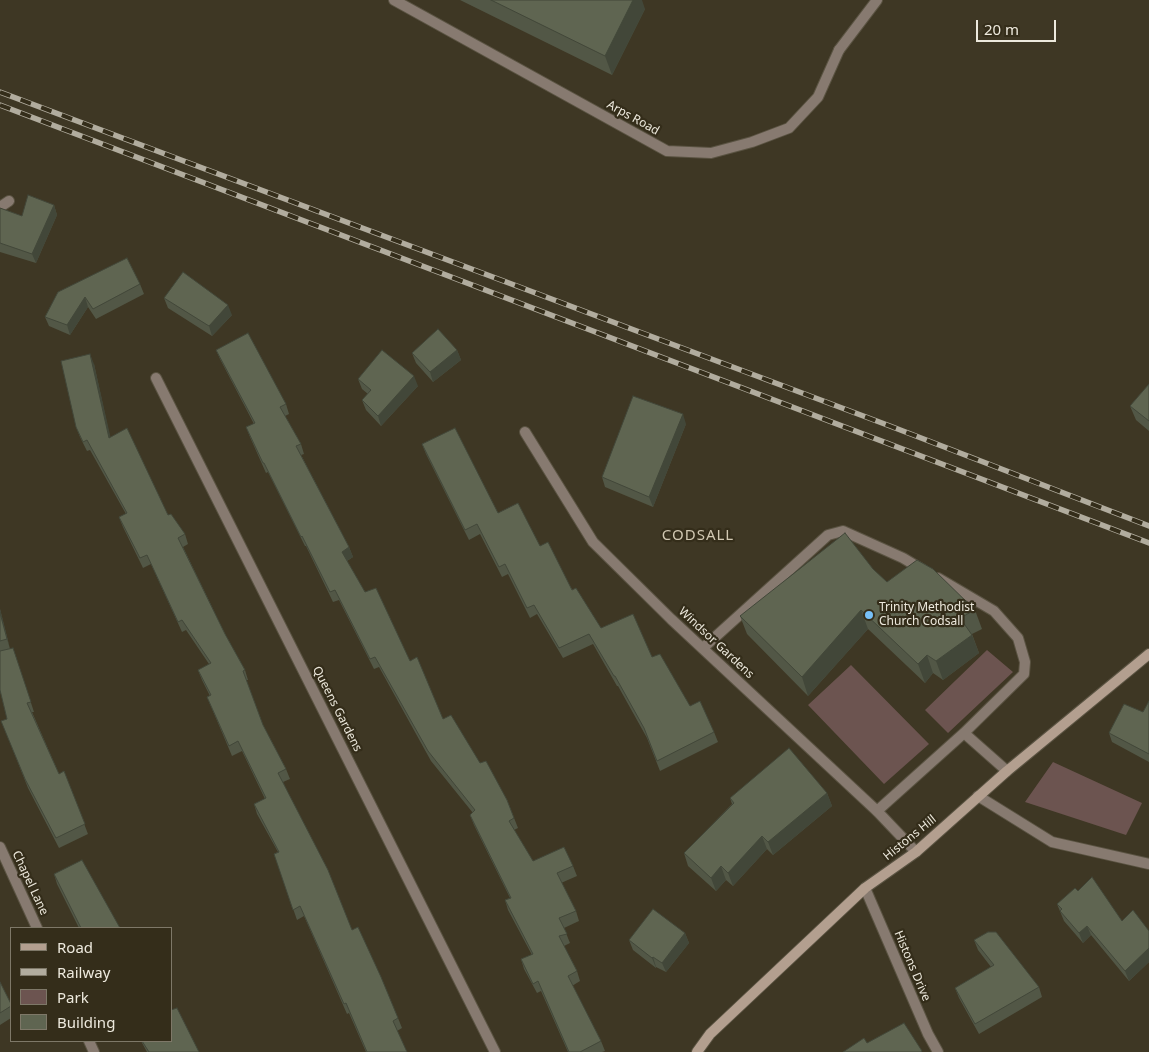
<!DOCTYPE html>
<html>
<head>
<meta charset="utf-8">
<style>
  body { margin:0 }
  #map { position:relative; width:1149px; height:1052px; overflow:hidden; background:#3e3724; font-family:"Noto Sans",sans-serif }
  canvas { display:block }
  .legend { position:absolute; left:10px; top:927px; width:162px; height:115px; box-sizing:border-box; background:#342d1a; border:1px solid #7e7868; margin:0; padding:6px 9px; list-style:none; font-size:15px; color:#ede9dd }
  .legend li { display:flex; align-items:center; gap:10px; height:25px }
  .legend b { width:25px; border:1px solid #7e7868 }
  .scale { position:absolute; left:976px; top:20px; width:80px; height:22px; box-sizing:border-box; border:2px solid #ede9dd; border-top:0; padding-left:6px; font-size:15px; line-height:18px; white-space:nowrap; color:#ede9dd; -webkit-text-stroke:4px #342d1a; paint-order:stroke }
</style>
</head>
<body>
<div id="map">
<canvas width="1149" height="1052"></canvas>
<ul class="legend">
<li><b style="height:6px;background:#b39f8f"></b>Road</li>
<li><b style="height:6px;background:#b1ac9e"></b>Railway</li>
<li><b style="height:14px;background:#6c5450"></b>Park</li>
<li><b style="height:14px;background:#5f6551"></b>Building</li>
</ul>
<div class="scale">20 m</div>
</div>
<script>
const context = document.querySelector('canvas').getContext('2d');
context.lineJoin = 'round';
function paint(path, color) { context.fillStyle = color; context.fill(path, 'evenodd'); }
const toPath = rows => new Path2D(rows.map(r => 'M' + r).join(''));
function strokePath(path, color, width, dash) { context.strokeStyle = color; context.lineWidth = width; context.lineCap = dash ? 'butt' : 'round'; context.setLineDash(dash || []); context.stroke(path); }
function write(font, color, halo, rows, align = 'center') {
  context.font = font + ' "Noto Sans",sans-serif'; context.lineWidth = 4.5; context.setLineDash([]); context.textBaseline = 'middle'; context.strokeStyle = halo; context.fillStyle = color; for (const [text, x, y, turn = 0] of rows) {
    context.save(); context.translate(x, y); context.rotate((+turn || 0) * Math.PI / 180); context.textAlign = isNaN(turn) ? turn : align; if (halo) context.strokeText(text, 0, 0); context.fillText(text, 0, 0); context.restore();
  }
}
const green = toPath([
  [987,650,1013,672,948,733,925,710],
  [851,665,929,744,884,784,808,705],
  [1053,762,1142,803,1126,835,1025,802]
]);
const lane = toPath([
  [839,50,877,0],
  [703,648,828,535,843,531,903,558,923,570],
  [964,733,1007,771],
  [877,811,964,733,1024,674,1025,662,1018,638,994,611,938,578]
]);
const street = toPath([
  [394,0,667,151,711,153,752,142,789,128,818,97,839,50],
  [0,207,9,201],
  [156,378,495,1052],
  [525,432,593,542,671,619,877,811,916,852],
  [978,796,1052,842,1149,864],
  [0,847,37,928],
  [865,888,928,1034,938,1052],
  [89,1041,94,1052]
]);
const secondary = toPath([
  [697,1052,710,1034,865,888,916,852,1007,771,1149,654]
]);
const rail = toPath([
  [0,92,890,426,1149,526],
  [0,105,1149,543]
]);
const wall = toPath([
  [460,0,633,0,645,9,612,75],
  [54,205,57,215,36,263,0,252,0,208,22,216],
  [140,284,144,294,96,319,88,307,70,335,49,326,45,317,58,292],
  [164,298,232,315,212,336,168,308],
  [216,350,286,404,289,414,285,416,301,444,304,454,301,455,349,547,353,557,347,561,365,592,410,661,443,719,480,763,507,800,518,828,514,830,533,861,573,866,577,876,561,883,576,911,579,921,564,928,570,943,564,946,577,971,580,981,572,986,601,1041,605,1051,602,1052,568,1052,541,991,537,993,524,969,521,959,532,955,508,910,505,900,510,898,474,825,470,815,473,813,431,761,379,667,374,669,339,600,333,602,306,546,305,546,268,472,266,473,250,437,246,427,254,424,220,359],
  [457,350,461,360,433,382,416,363,412,353],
  [94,364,110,437,168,515,185,534,188,544,183,547,225,634,245,670,248,680,246,680,263,725,286,769,290,779,283,782,352,930,398,1018,402,1028,397,1031,407,1052,366,1052,349,1013,347,1014,304,916,297,920,274,854,278,852,257,814,254,804,265,799,242,751,232,756,207,697,210,696,202,680,198,670,209,664,186,630,182,632,151,564,143,568,123,527,119,517,126,514,90,450,87,451,80,437,76,427],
  [358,379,418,386,381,426,366,410,362,400,368,394,362,389],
  [1149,384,1149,431,1136,420,1130,406],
  [686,424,653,507,605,487,602,477],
  [422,444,498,513,540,546,601,628,652,657,690,706,714,732,718,742,660,771,647,738,618,686,617,686,593,644,563,658,537,614,530,618,508,574,502,577,480,534,469,540,426,454],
  [887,582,975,610,982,629,972,634,979,653,943,680,933,673,925,683,868,629,808,696,747,634,740,616],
  [0,609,10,649,13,648,34,712,32,712,59,774,64,771,88,834,59,848,28,788,5,730,7,719,0,690],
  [1149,701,1149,762,1112,742,1109,733,1143,712],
  [827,793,832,806,773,855,767,849,733,886,726,880,716,891,688,866,684,853,732,804,730,798],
  [54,874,120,928,79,928,57,884],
  [1078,891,1122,921,1149,931,1149,962,1129,981,1091,935,1083,943,1064,921,1057,904],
  [685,933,689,943,666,972,656,967,656,968,633,950,629,940],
  [974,940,1039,987,1042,997,979,1034,959,998,955,988,991,967,978,950],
  [0,982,11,1004,11,1018,0,1025],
  [141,1041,171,1041,199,1052,147,1052]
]);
const shadedWall = toPath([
  [633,0,642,0,645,9,612,75,605,56],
  [54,205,57,215,36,263,32,254],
  [85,297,88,307,70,335,67,325],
  [228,305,232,315,212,336,209,326],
  [457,350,461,360,433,382,430,372],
  [90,354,94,364,113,448,109,438],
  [414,376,418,386,381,426,378,416],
  [683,414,686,424,653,507,649,497],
  [349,547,353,557,345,562,342,552],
  [0,609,10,649,7,639,0,613],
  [861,610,868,629,808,696,802,677],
  [972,635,979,653,943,680,936,661],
  [927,655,933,673,925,683,918,664],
  [827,793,832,806,773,855,768,842],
  [762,836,767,849,733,886,728,873],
  [721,866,726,880,716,891,711,878],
  [1087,926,1091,935,1083,943,1079,933],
  [685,933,689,943,666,972,662,963],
  [1149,948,1149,962,1129,981,1125,971],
  [653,957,656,967,656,968,652,958]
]);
const building = toPath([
  [491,0,633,0,605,56,491,0],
  [28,195,54,205,32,254,0,243,0,208,22,216,28,195],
  [127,258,140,284,93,309,85,297,67,325,45,317,58,292,127,258],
  [183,272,228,305,209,326,164,298,183,272],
  [438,329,457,350,430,372,412,353,438,329],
  [248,333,286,404,280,407,301,444,296,446,349,547,342,552,365,592,376,588,410,661,417,657,443,719,451,715,480,763,486,761,507,800,514,818,509,821,533,861,564,847,573,866,557,873,576,911,559,918,567,934,559,936,577,971,568,976,601,1041,580,1052,569,1052,538,981,533,984,521,959,533,954,505,900,511,898,470,815,475,810,428,751,375,657,370,659,335,590,330,592,302,536,301,537,264,463,263,463,246,427,255,423,216,350,248,333],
  [382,350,414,376,378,416,362,400,371,390,358,379,382,350],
  [90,354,109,438,127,428,168,515,171,514,185,534,178,538,225,634,245,670,243,671,263,725,286,769,278,773,328,870,352,930,358,927,381,977,398,1018,393,1021,407,1052,367,1052,346,1003,344,1004,300,906,293,910,274,854,279,852,254,804,266,798,238,741,229,746,207,697,211,695,198,670,211,663,182,620,178,622,147,555,140,558,119,517,127,513,87,440,83,442,76,427,61,361,90,354],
  [1149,384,1149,421,1130,406,1149,384],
  [633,396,683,414,649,497,602,477,633,396],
  [455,428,498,513,518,503,540,546,548,542,572,590,576,588,601,628,633,614,652,657,660,654,690,706,700,701,714,732,657,761,644,728,615,676,614,676,589,634,559,648,534,605,527,608,505,564,499,567,477,524,465,530,422,444,455,428],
  [845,533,873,569,887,582,917,560,933,569,975,610,960,618,972,635,936,661,927,655,918,664,861,610,802,677,740,616,845,533],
  [0,613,7,639,0,641,0,613],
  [13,648,31,702,27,703,59,774,64,771,85,824,56,838,25,779,1,721,7,719,0,690,0,651,13,648],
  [1149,701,1149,754,1109,733,1124,704,1143,712,1149,701],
  [789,748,827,793,768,842,762,836,728,873,721,866,711,878,684,853,734,803,730,798,789,748],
  [82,860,120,928,81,928,54,874,82,860],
  [1092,877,1122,921,1133,910,1149,931,1149,948,1125,971,1087,926,1079,933,1060,911,1062,909,1057,904,1075,888,1078,891,1092,877],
  [653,909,685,933,662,963,653,957,652,958,629,940,653,909],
  [988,932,996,932,1039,987,975,1024,955,988,994,965,974,940,988,932],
  [0,982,11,1004,11,1006,0,1013,0,982],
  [177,1008,199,1052,149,1052,142,1041,171,1041,171,1010,177,1008],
  [904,1023,922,1051,921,1052,843,1052,864,1038,867,1043,904,1023]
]);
const markers = [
  [869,615,5,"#77c0f7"]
];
const streetNames = [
  ["Arps Road",633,118,29],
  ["Windsor Gardens",716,643,43],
  ["Queens Gardens",337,709,63],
  ["Histons Hill",910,838,-39],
  ["Chapel Lane",30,883,65],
  ["Histons Drive",912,966,67]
];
const poiNames = [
  ["Trinity Methodist",879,608],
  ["Church Codsall",879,622]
];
const quarterNames = [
  ["CODSALL",698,536]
];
paint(green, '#6c5450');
strokePath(lane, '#5a5342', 12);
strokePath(street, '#5a5342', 12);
strokePath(secondary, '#5a5342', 12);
strokePath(lane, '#877a70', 10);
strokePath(street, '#877a70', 10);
strokePath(secondary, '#b39f8f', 10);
strokePath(rail, '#b1ac9e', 5.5);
strokePath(rail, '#342d1a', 4, [11]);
paint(wall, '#525746');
paint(shadedWall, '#424739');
paint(building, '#5f6551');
strokePath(building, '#424739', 1);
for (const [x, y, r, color] of markers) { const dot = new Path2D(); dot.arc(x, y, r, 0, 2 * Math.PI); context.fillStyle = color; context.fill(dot); strokePath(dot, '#342d1a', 2); }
write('12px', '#ede9dd', '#342d1a', streetNames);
write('12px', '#ede9dd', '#342d1a', poiNames, 'left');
context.letterSpacing = '1px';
write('15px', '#d1c8b2', '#342d1a', quarterNames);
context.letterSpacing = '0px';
</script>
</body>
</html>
